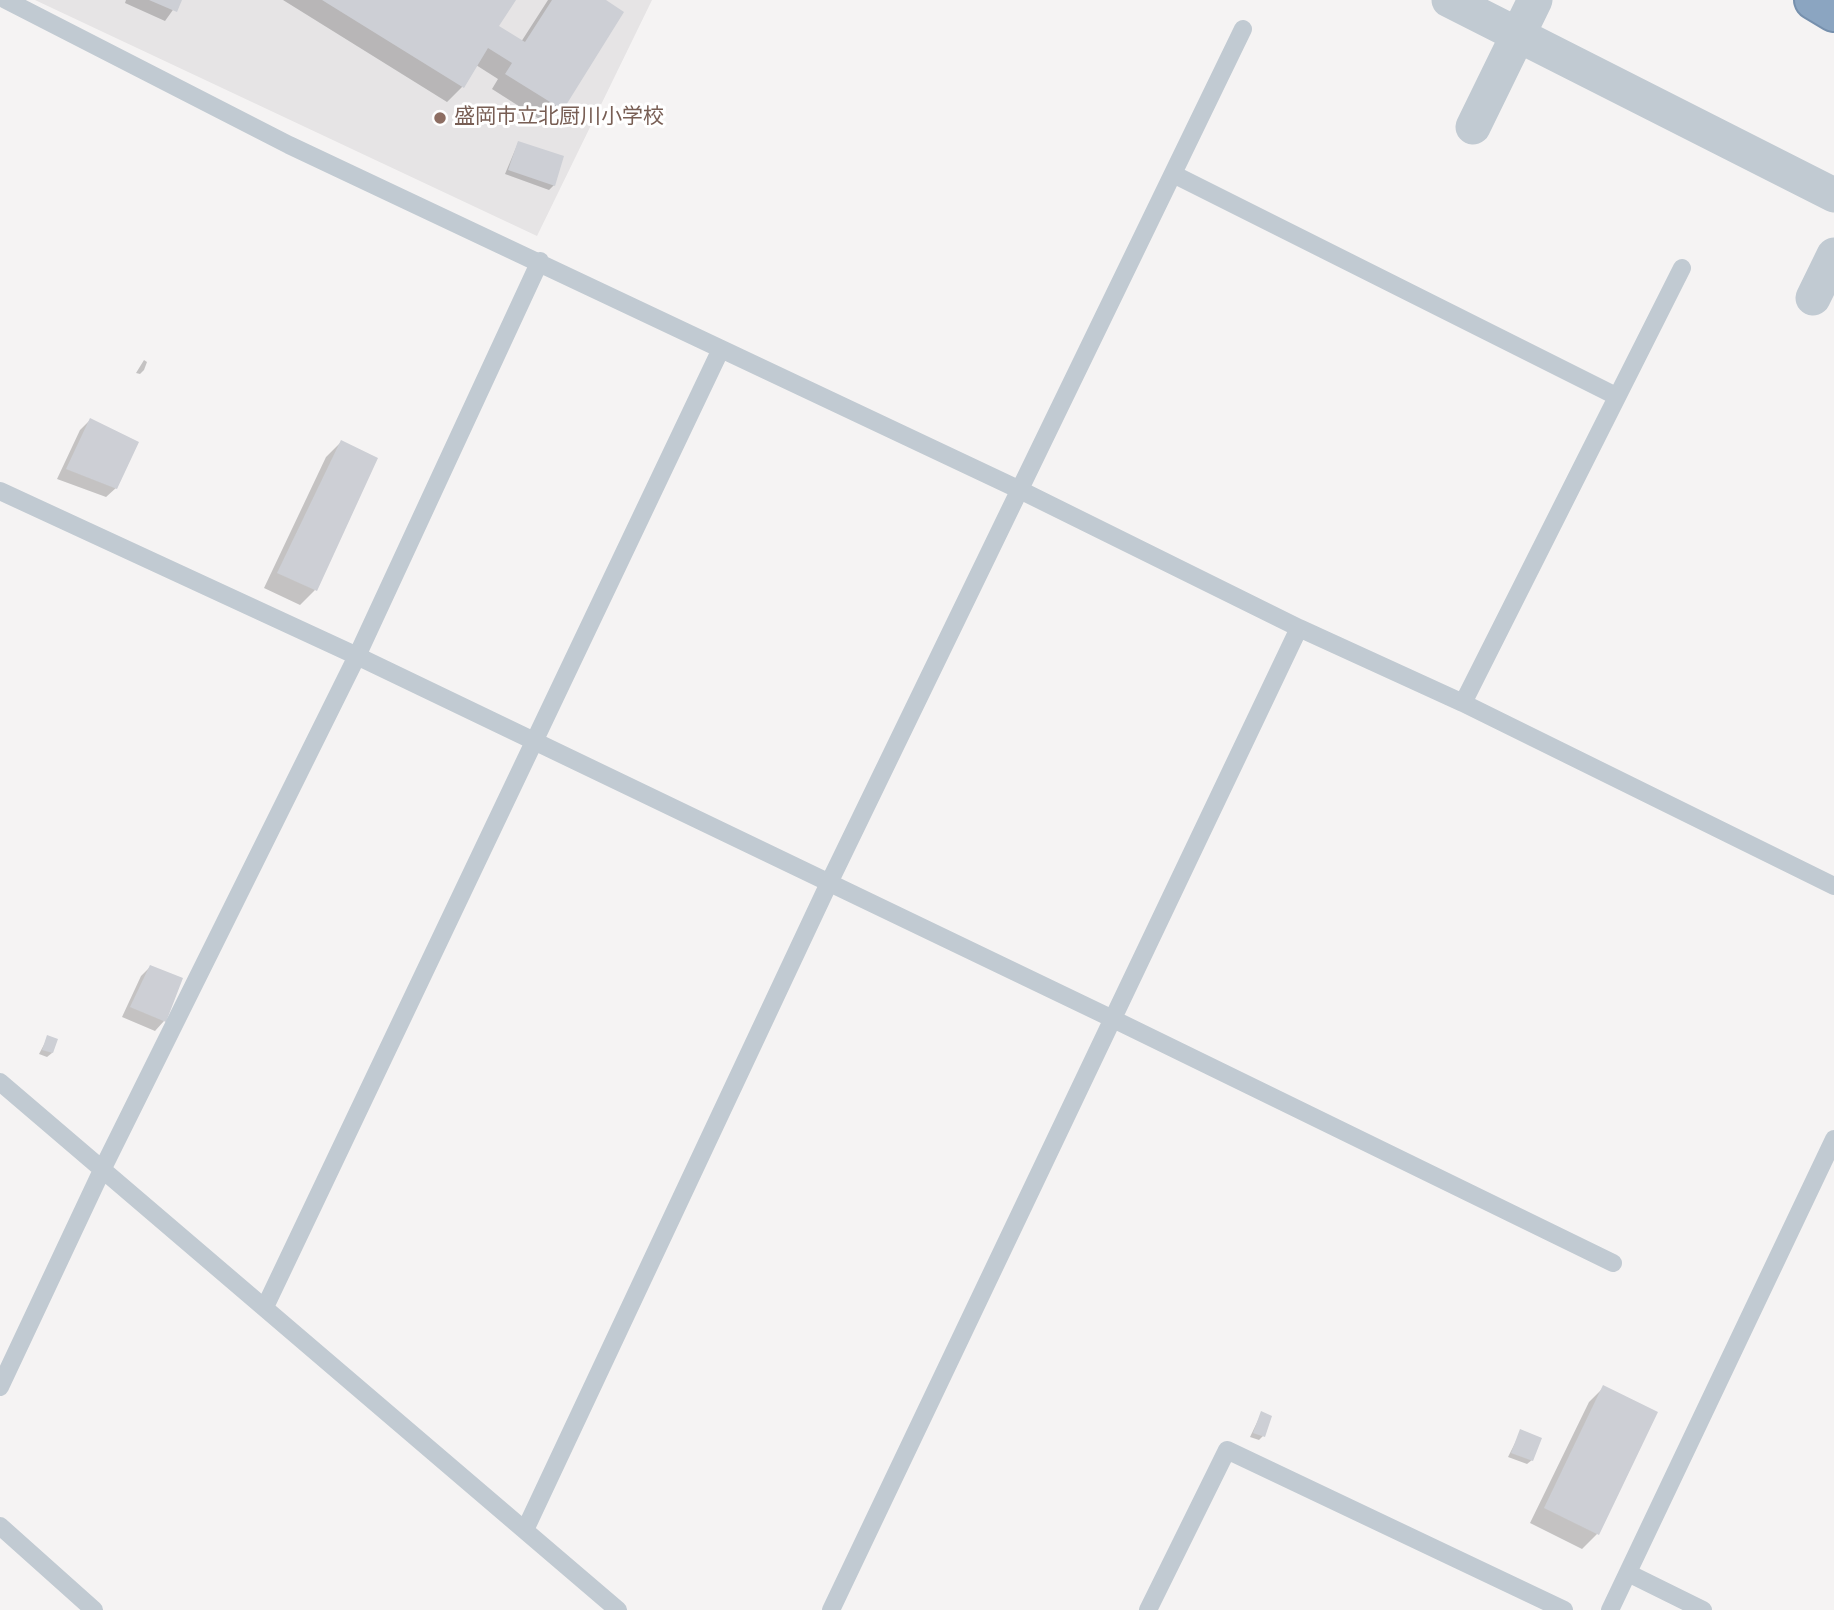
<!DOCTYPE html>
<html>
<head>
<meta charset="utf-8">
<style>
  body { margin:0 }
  canvas { display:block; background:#f5f3f3 }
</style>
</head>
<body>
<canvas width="1834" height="1610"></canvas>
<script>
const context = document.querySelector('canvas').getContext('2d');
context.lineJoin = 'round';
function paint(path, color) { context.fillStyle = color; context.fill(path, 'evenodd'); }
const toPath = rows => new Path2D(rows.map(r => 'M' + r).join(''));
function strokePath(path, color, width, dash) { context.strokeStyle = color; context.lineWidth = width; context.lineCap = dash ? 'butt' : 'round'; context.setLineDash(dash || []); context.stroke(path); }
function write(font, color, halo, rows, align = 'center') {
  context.font = font + ' Jost,"Noto Sans JP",sans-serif'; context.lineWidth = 6; context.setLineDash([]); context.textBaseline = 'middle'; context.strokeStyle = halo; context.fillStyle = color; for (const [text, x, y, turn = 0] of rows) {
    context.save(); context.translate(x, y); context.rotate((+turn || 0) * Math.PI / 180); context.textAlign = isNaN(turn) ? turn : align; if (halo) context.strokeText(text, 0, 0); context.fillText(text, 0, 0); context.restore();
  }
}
const education = toPath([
  [35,0,652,0,537,236]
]);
const shadow = toPath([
  [126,0,180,0,165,21,125,3],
  [283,0,514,0,497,27,521,42,548,0,603,0,562,109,547,124,492,89,498,79,476,65,462,87,447,102],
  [518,143,554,185,549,190,505,174],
  [144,360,147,362,144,370,140,374,136,373],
  [90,420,116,488,106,497,57,479,80,430],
  [341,442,315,590,300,605,264,588,326,457],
  [150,967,164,1021,155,1031,122,1017,141,976],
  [48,1037,52,1053,47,1057,39,1054],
  [1604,1387,1597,1534,1582,1549,1530,1523,1589,1402],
  [1261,1414,1263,1436,1259,1440,1250,1437],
  [1521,1431,1532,1460,1527,1464,1508,1457]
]);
const building = toPath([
  [149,0,182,0,177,12],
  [322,0,516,0,499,26,525,42,552,0,606,0,624,12,563,110,505,74,512,63,488,48,464,88],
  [518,141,564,156,555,186,508,170],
  [90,418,139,442,117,489,66,469],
  [341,440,378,458,317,591,277,573],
  [150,965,183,978,166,1022,130,1007],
  [47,1035,58,1039,53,1053,42,1050],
  [1603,1385,1658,1412,1599,1535,1544,1508],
  [1261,1411,1272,1416,1265,1437,1253,1433],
  [1520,1429,1542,1438,1533,1461,1511,1453]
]);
const lane = toPath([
  [6,0,289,145,1020,490,1299,628,1463,703,1834,886],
  [1173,174,1616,396],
  [0,491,357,656,1113,1019,1613,1263],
  [1463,703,1682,268],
  [0,1082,618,1610],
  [265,1307,720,351],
  [0,1387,103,1168,357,656,540,261],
  [0,1526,94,1610],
  [525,1530,829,883,1243,29],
  [1628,1573,1703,1610],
  [831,1610,1299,628],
  [1148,1610,1227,1450,1564,1610],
  [1610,1610,1834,1139]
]);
const street = toPath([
  [1449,0,1834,195],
  [1473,127,1535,0],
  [1813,298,1834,255]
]);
const highway = toPath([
  [1814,0,1834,12]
]);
const markers = [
  [440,118,7,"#8d6e63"]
];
const educationNames = [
  ["盛岡市立北厨川小学校",454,118]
];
paint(education, '#e6e4e5');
paint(shadow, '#0003');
paint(building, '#cdcfd5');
strokePath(highway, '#7690ad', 42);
strokePath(lane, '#c1cad2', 18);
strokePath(street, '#c1cad2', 35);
strokePath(highway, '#8ba5c1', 38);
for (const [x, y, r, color] of markers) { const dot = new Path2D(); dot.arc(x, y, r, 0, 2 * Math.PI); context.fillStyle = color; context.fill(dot); strokePath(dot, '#fff', 2.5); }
write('21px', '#785e54', '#fff', educationNames, 'left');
</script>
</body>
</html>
